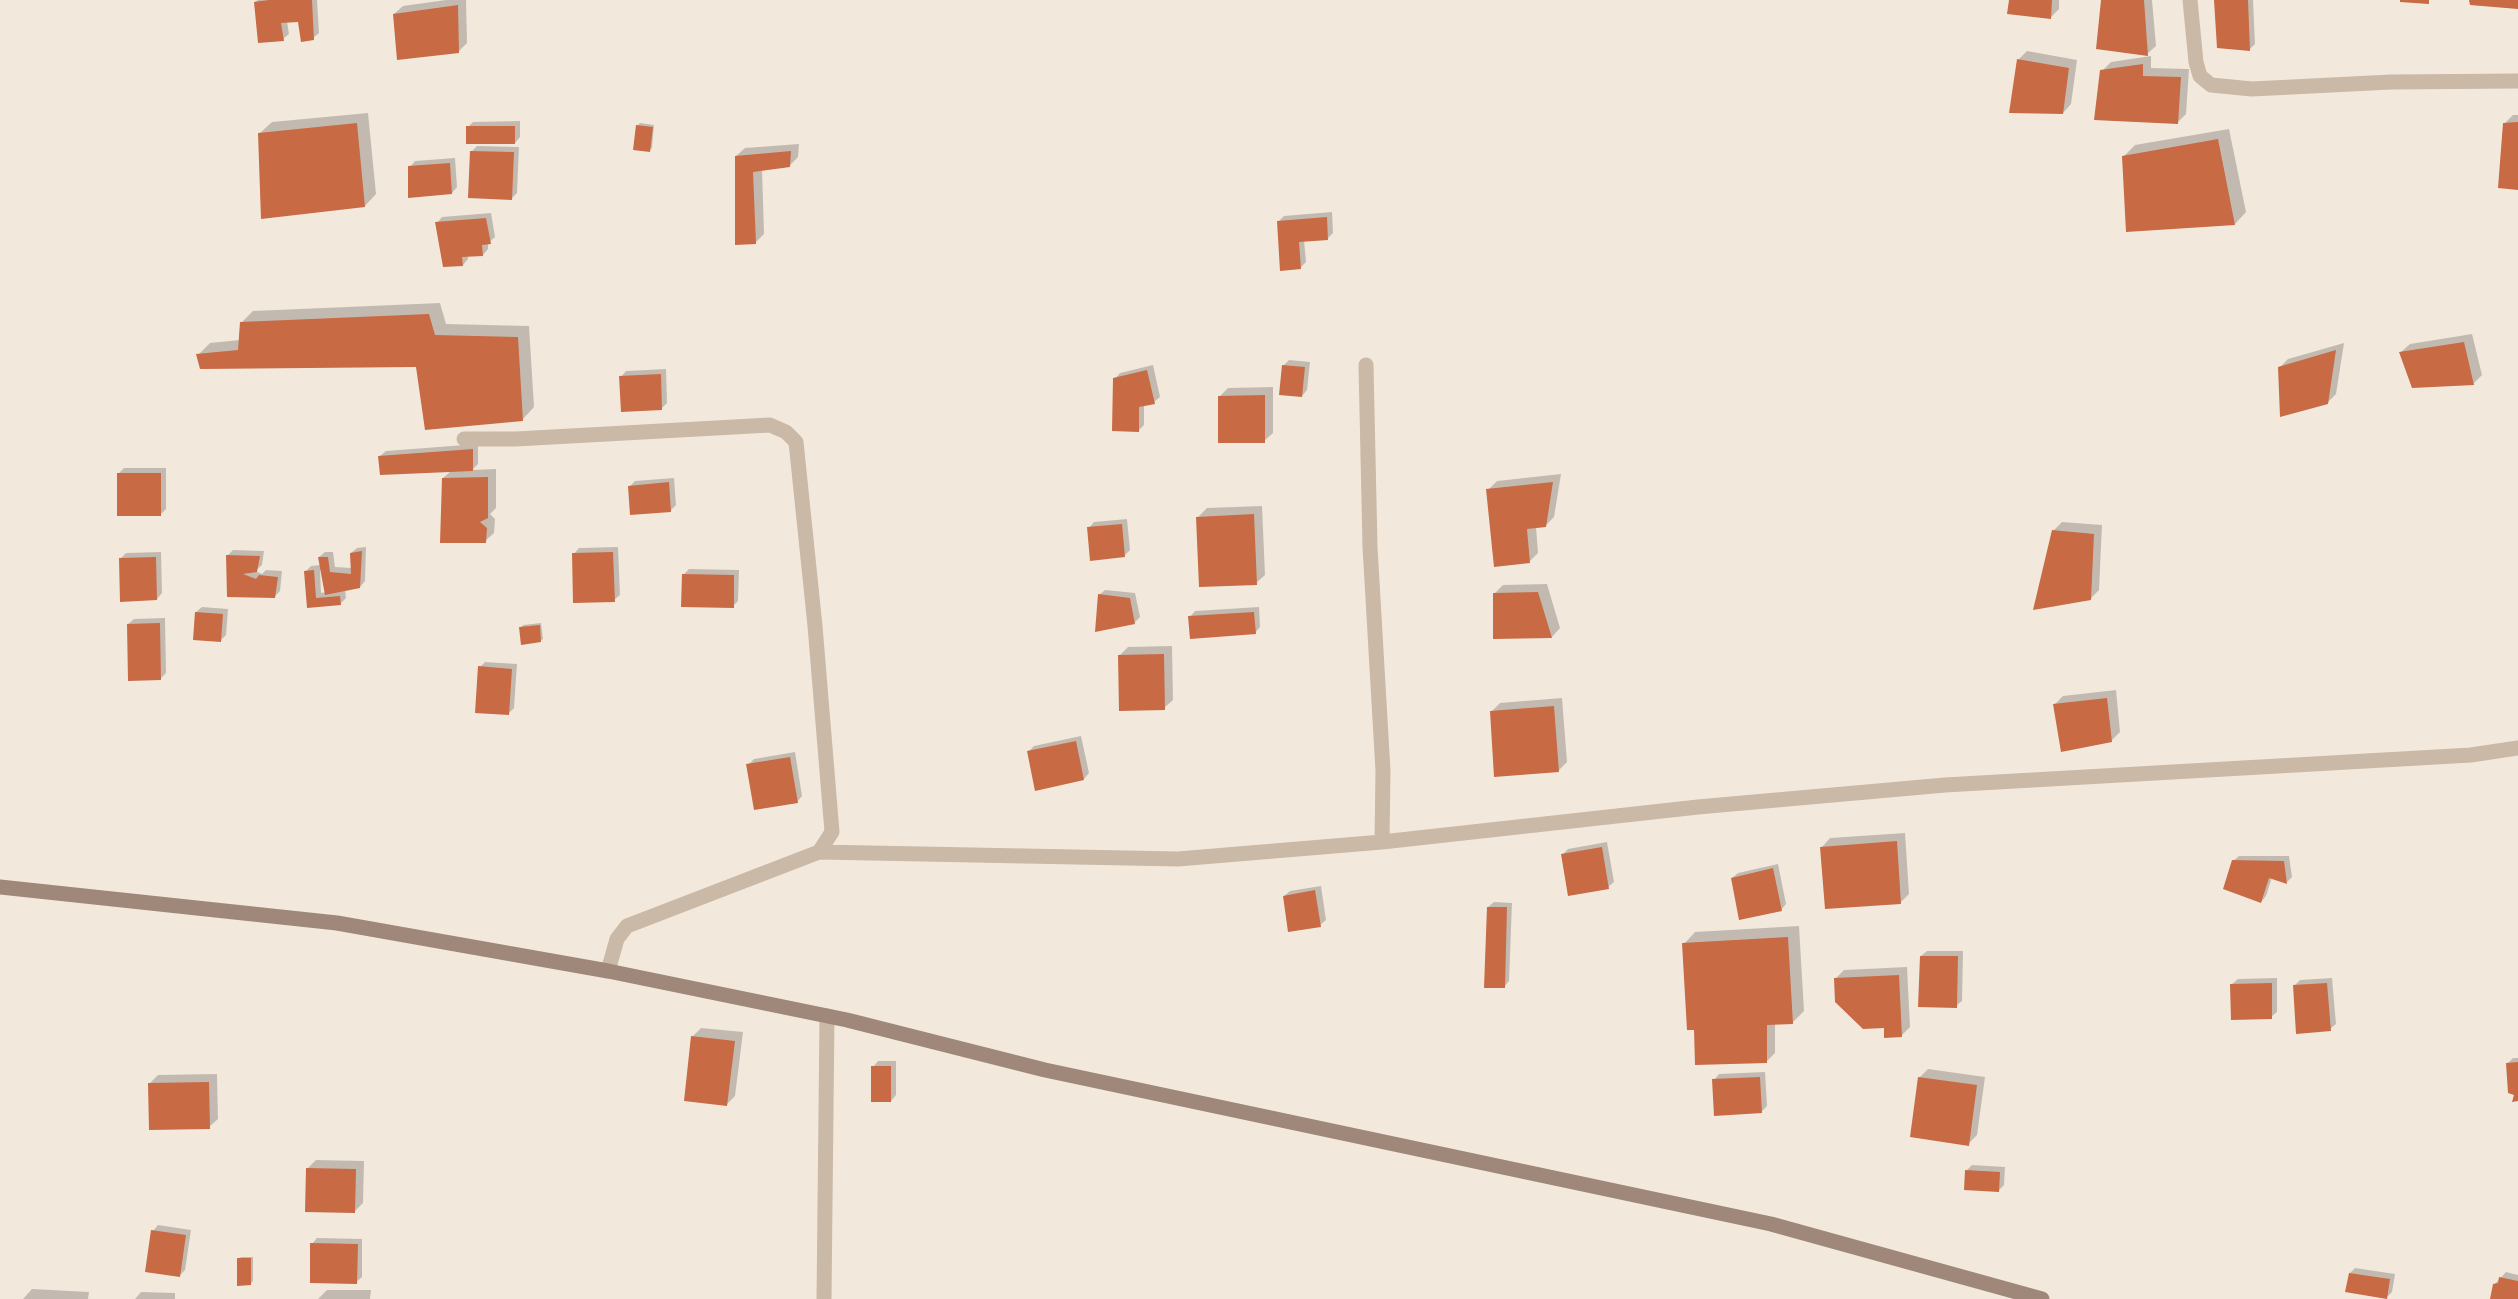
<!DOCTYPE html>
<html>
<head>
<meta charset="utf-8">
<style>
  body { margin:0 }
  canvas { display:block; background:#f2e9dc }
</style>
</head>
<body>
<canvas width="2518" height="1299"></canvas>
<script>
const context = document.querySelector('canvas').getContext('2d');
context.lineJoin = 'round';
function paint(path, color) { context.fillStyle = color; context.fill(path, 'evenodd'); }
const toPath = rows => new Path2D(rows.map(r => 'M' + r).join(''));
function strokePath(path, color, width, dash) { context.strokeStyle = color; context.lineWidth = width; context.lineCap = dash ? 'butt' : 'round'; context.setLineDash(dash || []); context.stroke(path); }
const shadow = toPath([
  [258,0,317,0,319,33,313,38,300,21,287,21,289,34,283,39,255,2],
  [446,0,466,0,467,43,458,52,394,14,403,6],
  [2011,0,2059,0,2059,9,2050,18],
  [2102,0,2152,0,2156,46,2147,54],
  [2216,0,2253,0,2255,44,2249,50],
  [2027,51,2077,60,2071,104,2063,113,2019,59],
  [2151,56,2151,68,2189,69,2186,114,2178,122,2102,71,2111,62],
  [368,113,376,194,365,206,260,133,272,122],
  [2513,115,2518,115,2518,188,2504,124],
  [520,121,520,137,515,143,468,127,473,122],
  [640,123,654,125,652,148,650,150,637,126],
  [2229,129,2246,212,2235,224,2123,157,2135,145],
  [799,144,798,157,789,166,762,169,764,234,755,243,736,156,745,148],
  [477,146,519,147,517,193,512,198,471,152],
  [455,158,457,187,452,193,410,167,415,161],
  [1332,212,1333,233,1328,238,1304,240,1306,262,1300,268,1279,221,1284,216],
  [491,213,495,237,488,243,488,249,483,255,468,255,468,259,463,265,437,223,442,217],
  [440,303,446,324,529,326,534,407,523,419,418,365,198,355,210,343,240,340,241,323,253,311],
  [2472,334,2482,375,2473,384,2401,352,2410,344],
  [2344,343,2336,394,2327,403,2279,368,2288,359],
  [1289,360,1310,362,1307,390,1302,396,1283,366],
  [1153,365,1160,397,1154,402,1144,405,1144,425,1138,431,1115,379,1120,373],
  [666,369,667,403,662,408,621,377,626,371],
  [1273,387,1273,433,1264,441,1219,397,1228,388],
  [478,444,478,464,472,470,496,469,496,508,490,514,495,519,494,533,485,541,443,478,451,471,380,456,386,451],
  [124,468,166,468,166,509,161,514,118,474],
  [1561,474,1554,517,1545,526,1536,527,1538,553,1530,561,1488,490,1497,481],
  [674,478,676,505,670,511,630,486,635,481],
  [1262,506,1265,575,1256,583,1198,517,1207,508],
  [1127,519,1130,550,1124,556,1089,528,1094,522],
  [2062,522,2102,525,2099,590,2090,599,2053,531],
  [366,547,365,581,360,587,345,589,346,598,340,604,309,606,306,571,311,566,321,565,319,557,325,552,333,552,335,567,352,568,351,553,357,548],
  [320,570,322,570,326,592,321,593],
  [618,547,620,595,614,600,574,554,579,548],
  [233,550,264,551,262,565,255,571,262,574,266,570,282,571,280,591,275,596,228,596,227,556],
  [161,552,162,593,157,599,120,559,126,553],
  [689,569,739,570,738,601,733,606,683,575],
  [1547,584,1560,628,1552,637,1495,593,1503,585],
  [1105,590,1135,593,1140,617,1134,623,1099,595],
  [202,607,228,609,226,635,220,641,196,612],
  [1259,607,1260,627,1255,633,1190,617,1195,611],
  [165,618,166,673,161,678,128,624,134,619],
  [541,623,543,639,540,641,521,628,523,625],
  [1172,646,1173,700,1164,708,1120,655,1128,647],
  [485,662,517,664,514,708,508,714,480,667],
  [2116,690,2120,732,2112,740,2054,705,2063,696],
  [1562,698,1567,762,1558,771,1491,712,1500,703],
  [1081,736,1089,773,1084,779,1029,751,1034,746],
  [795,752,802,796,797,802,748,765,754,759],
  [1905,833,1909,894,1901,902,1822,847,1830,838],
  [1607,842,1614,882,1608,887,1562,855,1568,849],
  [2239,856,2289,856,2292,877,2287,882,2272,877,2266,896,2261,902,2233,861],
  [1778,864,1786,904,1781,910,1732,878,1738,873],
  [1321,886,1326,920,1320,925,1284,896,1290,891],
  [1494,902,1512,903,1509,981,1504,987,1488,907],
  [1799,926,1804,1011,1792,1023,1775,1024,1775,1053,1767,1061,1695,1028,1684,944,1695,932],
  [1927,951,1963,951,1962,1001,1956,1006,1921,956],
  [1907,967,1910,1027,1901,1036,1885,1026,1835,979,1844,970],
  [2277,978,2277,1012,2271,1017,2232,984,2238,979],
  [2332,978,2336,1024,2330,1029,2294,986,2300,980],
  [701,1028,743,1032,735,1096,727,1104,693,1036],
  [2513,1058,2518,1058,2518,1100,2507,1064],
  [878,1061,896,1061,896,1095,891,1101,873,1067],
  [1928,1069,1985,1077,1977,1135,1968,1144,1919,1078],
  [1765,1072,1767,1106,1761,1112,1714,1080,1719,1074],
  [217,1074,218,1119,209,1127,150,1083,158,1075],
  [316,1160,364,1161,363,1203,355,1211,308,1168],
  [1972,1165,2005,1167,2004,1185,1999,1190,1967,1170],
  [158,1225,191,1230,185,1270,180,1275,153,1231],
  [317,1238,362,1239,362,1277,356,1282,312,1244],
  [241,1257,253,1257,253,1281,250,1284,239,1259],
  [2355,1268,2395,1274,2392,1292,2387,1297,2350,1273],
  [2506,1272,2518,1275,2518,1299,2491,1299,2494,1285],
  [32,1289,89,1292,88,1299,23,1299],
  [327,1290,371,1290,370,1299,318,1299],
  [141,1292,175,1293,175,1299,135,1299]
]);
const building = toPath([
  [269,0,312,0,314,40,301,42,298,22,281,23,284,41,258,43,254,2],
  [2009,0,2052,0,2051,19,2007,14],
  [2101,0,2144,0,2148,56,2096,49],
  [2214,0,2248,0,2250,51,2217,48],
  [2400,0,2429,0,2429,4,2400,2],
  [2469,0,2518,0,2518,9,2470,5],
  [458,5,459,53,397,60,393,14],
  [2017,59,2069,68,2063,114,2009,113],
  [2143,64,2143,76,2181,77,2178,124,2094,120,2100,70],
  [2518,122,2518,190,2498,188,2503,123],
  [357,123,365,207,261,219,258,133],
  [636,125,653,127,650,152,633,150],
  [466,126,515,126,515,144,466,144],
  [2218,139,2235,225,2126,232,2122,156],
  [470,151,514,152,512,200,468,198],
  [791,151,790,167,753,172,756,244,735,245,735,156],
  [450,163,452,194,408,198,408,166],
  [1327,217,1328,240,1299,242,1301,269,1280,271,1277,221],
  [486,218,491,244,482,245,483,256,462,257,463,266,443,267,435,222],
  [429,314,435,335,518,337,523,421,425,430,416,367,200,369,196,354,238,350,240,322],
  [2464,342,2474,385,2412,388,2399,352],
  [2336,350,2328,404,2280,417,2278,367],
  [1282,365,1305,367,1302,397,1279,395],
  [1147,370,1155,404,1139,407,1139,432,1112,431,1113,378],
  [661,374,662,410,621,412,619,376],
  [1265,395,1265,443,1218,443,1218,396],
  [473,449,473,471,380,475,378,456],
  [117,473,161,473,161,516,117,516],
  [488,477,488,518,480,522,487,528,486,543,440,543,442,478],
  [669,482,671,512,630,515,628,486],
  [1553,482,1546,527,1527,529,1530,563,1494,567,1486,489],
  [1254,514,1257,585,1199,587,1196,517],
  [1122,524,1125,557,1090,561,1087,527],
  [2052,530,2094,534,2091,600,2033,610],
  [362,551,360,588,325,595,318,557,328,557,330,572,351,574,350,553],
  [613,552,615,602,573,603,572,553],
  [226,555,260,556,257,572,243,574,256,579,259,575,278,577,275,598,227,597],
  [156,557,157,600,120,602,119,558],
  [314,570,316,598,340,596,341,605,307,608,304,571],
  [682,574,734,575,734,608,681,607],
  [1538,592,1552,638,1493,639,1493,593],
  [1098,594,1130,598,1135,624,1095,632],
  [195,612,223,614,221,642,193,640],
  [1254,612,1256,634,1190,639,1188,616],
  [160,623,161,680,128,681,127,624],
  [540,625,541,642,521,645,519,627],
  [1164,654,1165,710,1119,711,1118,655],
  [478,666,512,669,509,715,475,713],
  [2107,698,2112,742,2061,752,2053,704],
  [1554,706,1559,772,1494,777,1490,711],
  [1076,741,1084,780,1035,791,1027,751],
  [790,757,798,803,754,810,746,764],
  [1897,841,1901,904,1825,909,1820,847],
  [1602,847,1609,889,1568,896,1561,854],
  [2232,860,2284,861,2287,884,2269,878,2261,903,2223,889],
  [1773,868,1782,911,1739,920,1731,878],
  [1315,890,1321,927,1288,932,1283,896],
  [1487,907,1507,907,1505,988,1484,988],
  [1788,937,1793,1024,1767,1025,1767,1063,1695,1065,1694,1030,1687,1030,1682,943],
  [1920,956,1958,956,1957,1008,1918,1007],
  [1899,975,1902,1037,1884,1038,1884,1028,1863,1029,1835,1002,1834,978],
  [2272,983,2272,1019,2231,1020,2230,984],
  [2327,983,2331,1031,2296,1034,2293,985],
  [691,1036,735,1041,727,1106,684,1101],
  [2518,1062,2518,1101,2512,1102,2514,1095,2508,1093,2506,1063],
  [871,1066,891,1066,891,1102,871,1102],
  [1760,1077,1762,1113,1714,1116,1712,1079],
  [1918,1077,1977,1085,1969,1146,1910,1137],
  [209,1082,210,1129,149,1130,148,1083],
  [306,1168,356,1169,355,1213,305,1212],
  [1965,1170,2000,1172,1999,1192,1964,1190],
  [151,1230,186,1235,180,1277,145,1272],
  [310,1243,358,1244,357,1284,310,1283],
  [237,1258,251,1258,251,1285,237,1286],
  [2349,1273,2390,1279,2387,1299,2345,1292],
  [2499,1277,2518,1281,2518,1299,2490,1299,2493,1284,2498,1283]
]);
const street = toPath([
  [2190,0,2196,62,2200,76,2211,85,2252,89,2391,82,2518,81],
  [1366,365,1370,547,1383,771,1382,842],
  [464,439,516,439,770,425,786,432,796,442,815,626,832,832,819,852],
  [608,971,617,939,627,926,819,852,1178,859,1382,842,1698,807,1945,785,2471,755,2518,748],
  [824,1299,827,1016]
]);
const secondary = toPath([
  [0,887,337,923,608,971,847,1020,1045,1070,1771,1224,2042,1299]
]);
paint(shadow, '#0003');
paint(building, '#c86a44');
strokePath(street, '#cbb9a7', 15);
strokePath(secondary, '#9f8879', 15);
</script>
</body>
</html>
